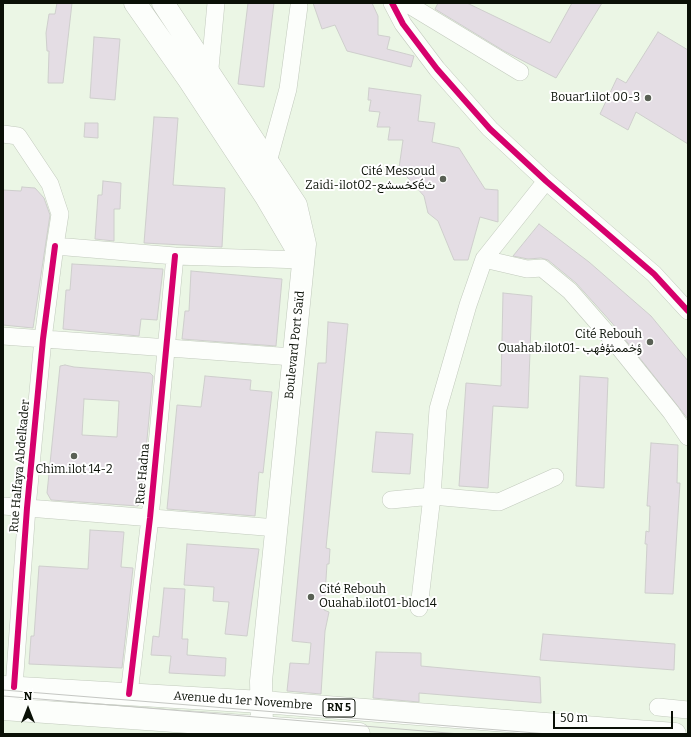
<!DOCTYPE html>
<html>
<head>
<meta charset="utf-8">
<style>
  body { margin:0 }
  #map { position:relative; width:691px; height:737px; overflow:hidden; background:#ebf6e5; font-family:Bitter,serif }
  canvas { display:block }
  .frame { position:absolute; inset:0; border:4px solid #0a1006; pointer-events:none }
  .north { position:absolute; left:8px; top:689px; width:40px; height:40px; -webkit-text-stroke:3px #fff; paint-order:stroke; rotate:0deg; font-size:11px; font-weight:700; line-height:16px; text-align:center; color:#0a1006 }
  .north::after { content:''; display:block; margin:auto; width:14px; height:18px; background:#0a1006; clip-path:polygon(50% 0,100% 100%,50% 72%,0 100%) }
  .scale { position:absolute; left:553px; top:711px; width:120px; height:18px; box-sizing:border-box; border:2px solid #0a1006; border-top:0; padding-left:5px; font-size:12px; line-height:14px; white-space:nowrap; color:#0a1006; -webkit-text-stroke:3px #fff; paint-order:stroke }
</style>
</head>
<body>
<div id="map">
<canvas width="691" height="737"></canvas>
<div class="frame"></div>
<div class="north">N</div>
<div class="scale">50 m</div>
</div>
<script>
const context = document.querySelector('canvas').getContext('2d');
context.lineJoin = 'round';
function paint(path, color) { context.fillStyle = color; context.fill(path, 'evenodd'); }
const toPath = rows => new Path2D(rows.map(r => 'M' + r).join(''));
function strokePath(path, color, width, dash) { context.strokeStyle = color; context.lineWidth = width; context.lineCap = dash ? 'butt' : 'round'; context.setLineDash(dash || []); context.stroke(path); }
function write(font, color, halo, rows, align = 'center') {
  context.font = font + ' Bitter,Vazirmatn,serif'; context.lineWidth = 4; context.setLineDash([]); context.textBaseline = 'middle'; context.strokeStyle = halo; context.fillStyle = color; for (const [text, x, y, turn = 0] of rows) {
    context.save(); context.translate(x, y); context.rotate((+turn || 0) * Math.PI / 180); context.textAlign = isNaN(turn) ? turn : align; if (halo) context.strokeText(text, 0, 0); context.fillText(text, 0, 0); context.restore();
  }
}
const building = toPath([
  [57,3,72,3,63,83,48,83,49,51,47,51,46,33,49,14,55,14,57,3],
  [248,3,274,3,264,87,238,84,248,3],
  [313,3,372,3,378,16,378,35,390,37,387,49,414,56,411,67,347,51,335,25,322,29,313,3],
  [438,3,467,3,550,43,572,3,602,3,556,78,504,51,435,9,438,3],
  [658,32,688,50,688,144,636,112,628,130,600,114,617,78,626,83,658,32],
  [94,37,120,39,115,100,90,98,94,37],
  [369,88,421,95,418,121,435,123,432,142,459,148,485,189,498,190,498,222,480,217,468,260,454,260,438,221,428,213,424,196,399,168,403,140,388,140,390,127,377,127,380,112,369,111,371,100,368,100,369,88],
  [154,117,178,118,173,185,225,188,222,247,144,243,154,117],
  [85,123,98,123,98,138,84,137,85,123],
  [103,181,121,183,120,209,114,209,114,241,95,239,98,195,102,195,103,181],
  [22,187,35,188,44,198,50,215,33,328,3,325,3,190,21,191,22,187],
  [539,224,589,262,651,316,688,361,688,419,612,323,576,283,548,260,541,258,528,259,513,256,539,224],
  [72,264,163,269,157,320,141,319,139,336,63,329,66,290,70,290,72,264],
  [191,271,282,279,276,346,182,339,185,311,189,311,191,271],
  [503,293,532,296,528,408,493,406,488,488,459,486,466,383,501,386,503,293],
  [328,322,348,324,326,548,330,549,329,564,327,564,324,610,329,612,325,631,321,694,287,691,290,663,309,664,311,643,292,641,318,363,326,363,328,322],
  [65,365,74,367,150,373,153,376,141,503,138,506,51,500,47,493,60,366,65,365],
  [84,399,119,401,117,437,82,435,84,399],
  [205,376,251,380,250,390,272,392,263,473,259,472,255,516,167,509,177,405,201,407,205,376],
  [580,376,608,378,604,488,576,486,580,376],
  [376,432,413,434,410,474,372,472,376,432],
  [651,443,678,445,677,483,680,483,673,594,645,593,647,544,645,544,646,531,649,532,650,506,647,506,651,443],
  [90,530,124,532,121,567,133,568,122,668,29,664,31,636,34,636,39,566,88,569,90,530],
  [187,544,259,549,247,636,225,634,229,602,213,601,214,587,184,585,187,544],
  [164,588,185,589,182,639,188,639,187,655,226,658,225,676,169,673,171,656,151,655,153,636,159,637,164,588],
  [543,634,675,644,674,670,540,660,543,634],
  [376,652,421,653,421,666,540,677,541,703,419,693,419,702,373,698,376,652]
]);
const minor = toPath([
  [392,3,403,24,437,69,490,129,546,181,654,274,688,311],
  [406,3,520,72],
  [209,79,216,3],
  [3,134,18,136,50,184,60,214,55,246,175,256,303,260],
  [268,162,288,89,299,6],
  [484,259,527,269,542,268,570,291,618,346,671,412,688,437],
  [3,336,293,357],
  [391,500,432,496,438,409,468,305,484,259,546,181],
  [3,506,277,528],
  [419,608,432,496,499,502,555,477],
  [14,687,27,508,43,339,55,246],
  [129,694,150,518,175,256],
  [658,707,688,710]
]);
const major = toPath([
  [135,3,189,80,266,197,303,260],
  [163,3,296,205,305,244,261,681,262,726],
  [3,687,262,702,675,734],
  [3,709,359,734]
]);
const tram = toPath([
  [3,690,548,734],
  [3,696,460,734]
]);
const cycleway = toPath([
  [392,3,403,24,437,69,490,129,546,181,654,274,688,311],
  [14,687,27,508,43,339,55,246],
  [129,694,150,518,175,256]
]);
const markers = [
  [648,98,4,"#596054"],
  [443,179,4,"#596054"],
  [650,342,4,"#596054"],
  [74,456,4,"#596054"],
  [311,597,4,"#596054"]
];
const shields = [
  [339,708,32]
];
const shieldNames = [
  ["RN 5",339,708]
];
const poiNames = [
  ["Bouar1.ilot 00-3",640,98],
  ["Cité Messoud",435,172],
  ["Zaidi-ilot02-كخسشعéث",435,186],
  ["Cité Rebouh",642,335],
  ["Ouahab.ilot01- ؤخممثؤفهب",642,349],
  ["Chim.ilot 14-2",74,470,"center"],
  ["Cité Rebouh",319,590,"left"],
  ["Ouahab.ilot01-bloc14",319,604,"left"]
];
const streetNames = [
  ["Boulevard Port Saïd",295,345,-84],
  ["Rue Halfaya Abdelkader",20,466,-85],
  ["Rue Hadna",143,474,-85],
  ["Avenue du 1er Novembre",243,701,4]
];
paint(building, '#e4dde4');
strokePath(building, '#cececc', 1);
strokePath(minor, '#c2cabd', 18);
strokePath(major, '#c2cabd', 23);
strokePath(minor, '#fcfefb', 17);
strokePath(major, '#fcfefb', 22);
strokePath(tram, '#c5c7c3', 1);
strokePath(cycleway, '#d6006c', 6);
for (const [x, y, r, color] of markers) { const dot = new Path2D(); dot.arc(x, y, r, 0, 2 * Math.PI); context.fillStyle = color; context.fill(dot); strokePath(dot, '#fff', 1.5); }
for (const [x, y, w] of shields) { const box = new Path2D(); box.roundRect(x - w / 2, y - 9, w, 18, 3); context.fillStyle = '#fff'; context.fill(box); strokePath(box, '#0a1006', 1); }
write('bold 11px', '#0a1006', null, shieldNames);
write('12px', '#0a1006', '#fff', poiNames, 'right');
write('12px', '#0a1006', '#fff', streetNames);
</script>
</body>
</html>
